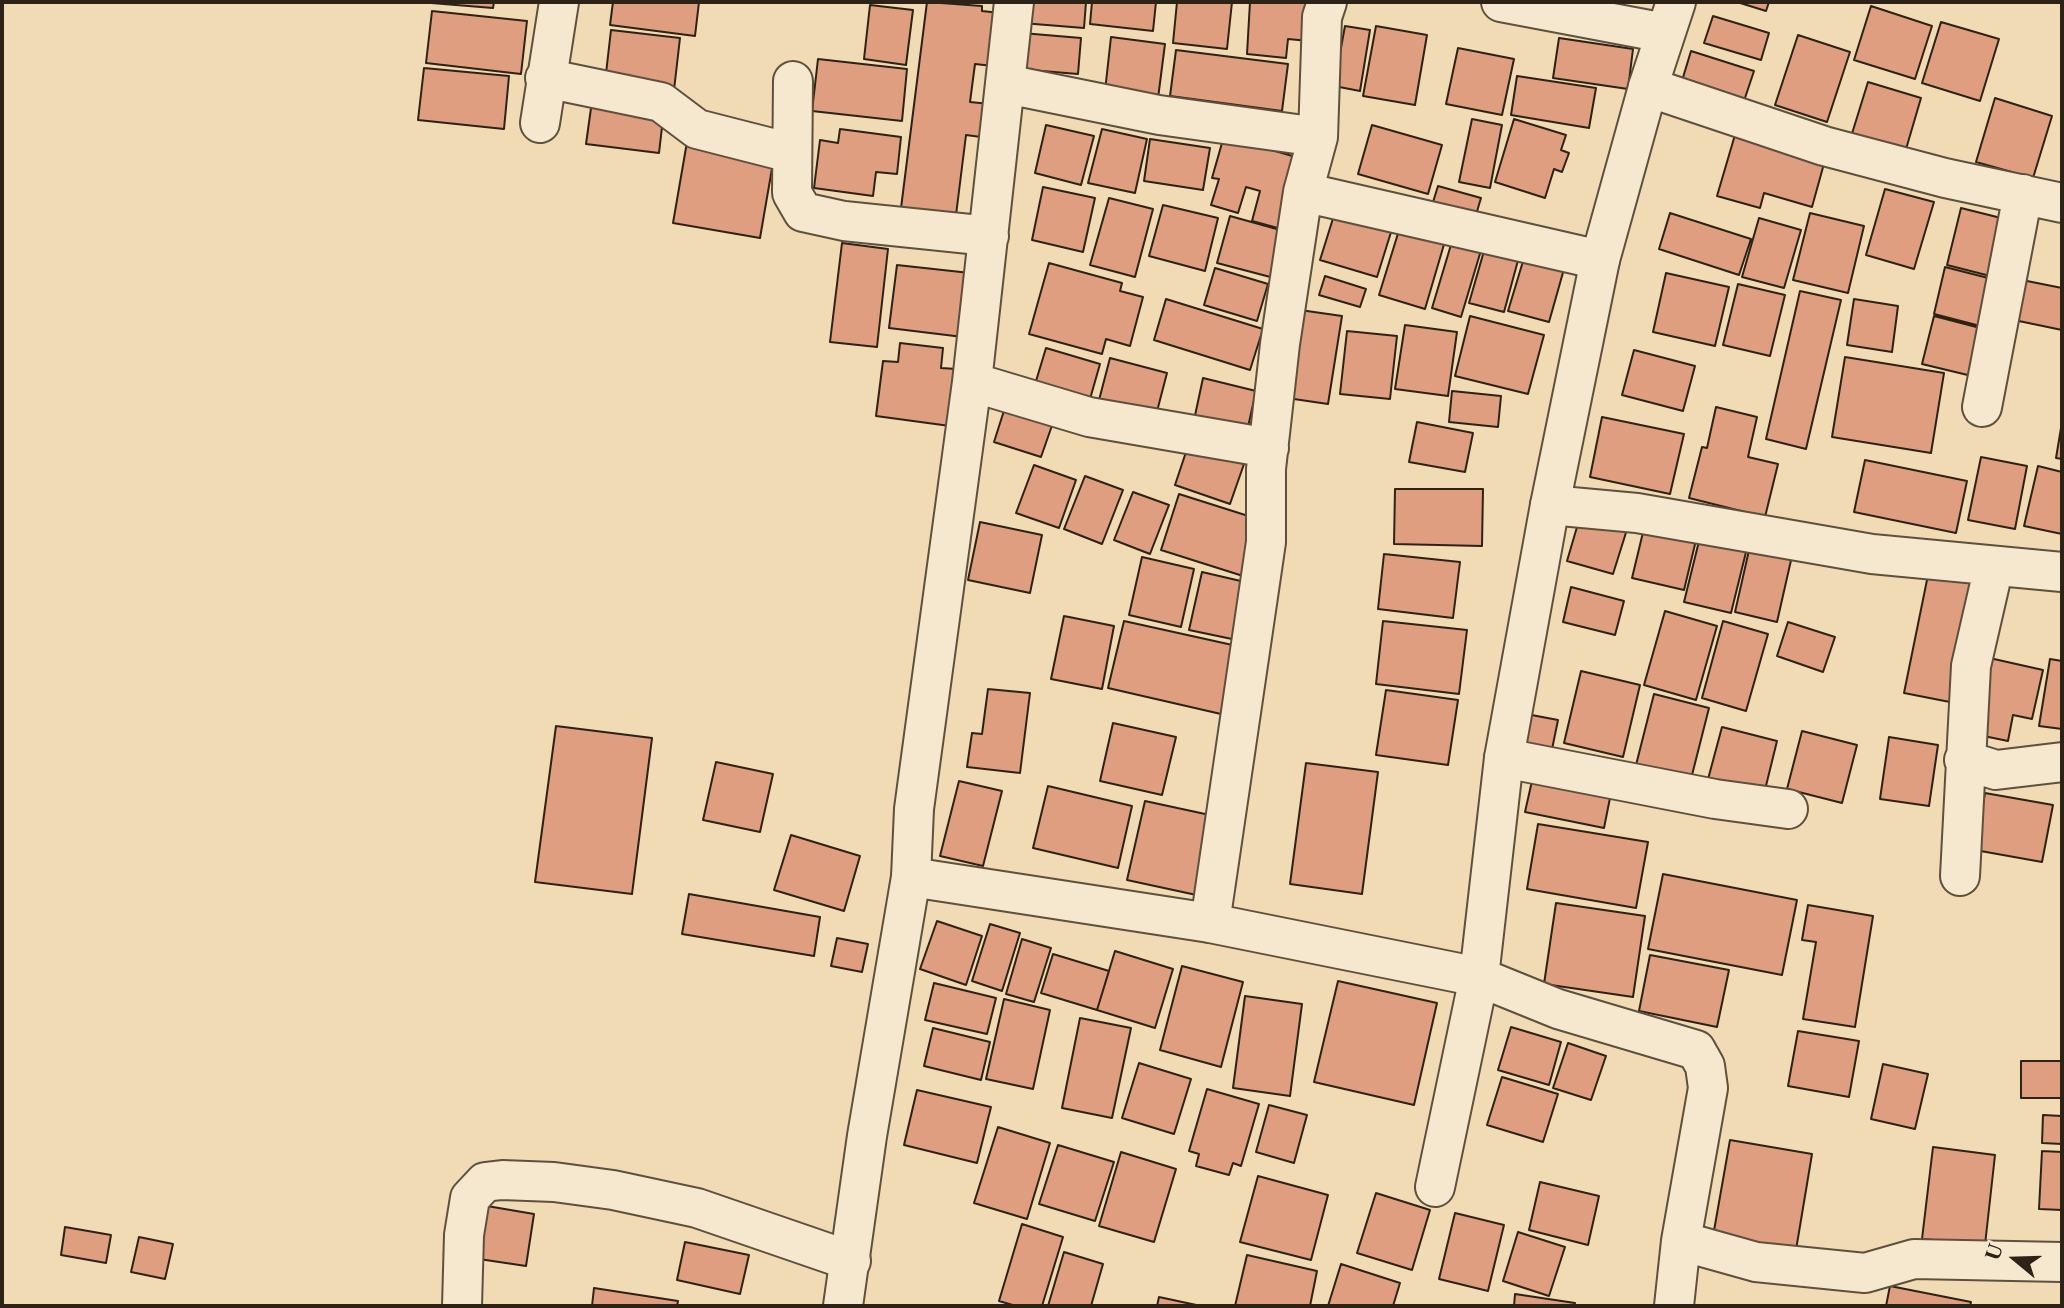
<!DOCTYPE html>
<html>
<head>
<meta charset="utf-8">
<style>
  body { margin:0 }
  #map { position:relative; width:2064px; height:1308px; overflow:hidden; background:#f0dbb4; font-family:"Libre Caslon Text",serif }
  canvas { display:block }
  .frame { position:absolute; inset:0; border:4px solid #2d2216; pointer-events:none }
  .north { position:absolute; left:1980px; top:1224px; width:70px; height:70px; -webkit-text-stroke:5px #f5e8ce; paint-order:stroke; rotate:289deg; font-size:19px; font-weight:700; line-height:28px; text-align:center; color:#2d2216 }
  .north::after { content:''; display:block; margin:auto; width:24px; height:32px; background:#2d2216; clip-path:polygon(50% 0,100% 100%,50% 72%,0 100%) }
</style>
</head>
<body>
<div id="map">
<canvas width="2064" height="1308"></canvas>
<div class="frame"></div>
<div class="north">U</div>
</div>
<script>
const context = document.querySelector('canvas').getContext('2d');
context.lineJoin = 'round';
function paint(path, color) { context.fillStyle = color; context.fill(path, 'evenodd'); }
const toPath = rows => new Path2D(rows.map(r => 'M' + r).join(''));
function strokePath(path, color, width, dash) { context.strokeStyle = color; context.lineWidth = width; context.lineCap = dash ? 'butt' : 'round'; context.setLineDash(dash || []); context.stroke(path); }
const building = toPath([
  [419,2,494,2,493,8,419,2],
  [613,2,699,2,695,36,610,25,613,2],
  [927,2,982,6,982,11,1009,14,1002,67,975,64,970,102,1000,105,996,139,966,135,955,223,900,216,927,2],
  [1024,2,1086,2,1084,28,1022,23,1024,2],
  [1092,2,1156,2,1153,31,1090,24,1092,2],
  [1177,2,1232,2,1227,49,1173,43,1177,2],
  [1250,2,1313,2,1309,41,1288,39,1286,58,1247,54,1250,2],
  [1737,2,1769,2,1766,11,1737,2],
  [870,5,913,10,906,65,864,59,870,5],
  [1871,6,1932,26,1915,79,1854,60,1871,6],
  [432,11,527,21,521,74,426,63,432,11],
  [1713,16,1769,33,1761,60,1704,43,1713,16],
  [1941,22,1999,39,1980,101,1922,83,1941,22],
  [1345,26,1370,30,1360,91,1334,86,1345,26],
  [1376,26,1427,35,1415,105,1363,96,1376,26],
  [611,30,680,38,674,90,605,82,611,30],
  [1022,33,1081,38,1078,74,1018,69,1022,33],
  [1798,35,1850,52,1827,122,1775,105,1798,35],
  [1111,37,1165,44,1157,106,1104,100,1111,37],
  [1559,38,1633,49,1628,89,1553,78,1559,38],
  [1458,48,1514,59,1502,115,1446,104,1458,48],
  [1176,50,1288,64,1282,111,1170,96,1176,50],
  [1691,51,1754,71,1743,104,1681,84,1691,51],
  [818,59,907,69,902,121,812,111,818,59],
  [424,68,509,76,504,129,418,120,424,68],
  [1517,76,1596,88,1589,128,1511,115,1517,76],
  [1868,82,1921,98,1904,156,1850,140,1868,82],
  [1995,98,2052,116,2033,178,1976,162,1995,98],
  [592,101,664,110,659,153,586,144,592,101],
  [1472,119,1502,125,1490,188,1459,182,1472,119],
  [1514,119,1566,135,1561,150,1569,153,1562,172,1554,169,1545,198,1495,182,1514,119],
  [1046,125,1094,136,1081,185,1035,173,1046,125],
  [1372,125,1442,145,1428,194,1358,174,1372,125],
  [1737,128,1825,160,1812,207,1764,193,1760,208,1717,196,1737,128],
  [840,129,901,137,897,174,876,172,873,196,814,188,820,140,838,143,840,129],
  [1102,129,1147,139,1135,193,1088,183,1102,129],
  [1224,136,1306,160,1285,230,1252,221,1260,191,1246,187,1238,213,1211,205,1219,179,1212,178,1224,136],
  [1150,139,1210,148,1203,190,1144,181,1150,139],
  [687,142,774,157,760,238,673,223,687,142],
  [1438,186,1481,198,1472,228,1429,215,1438,186],
  [1043,187,1095,198,1083,252,1032,240,1043,187],
  [1885,189,1934,202,1914,269,1866,255,1885,189],
  [1109,198,1153,209,1135,277,1090,265,1109,198],
  [1163,205,1218,218,1205,271,1149,256,1163,205],
  [1961,208,2013,221,1998,278,1947,265,1961,208],
  [1335,212,1392,229,1377,277,1320,260,1335,212],
  [1670,213,1751,239,1739,275,1659,249,1670,213],
  [1810,213,1864,226,1848,293,1793,280,1810,213],
  [1230,216,1291,233,1278,279,1217,263,1230,216],
  [1759,218,1801,230,1784,288,1742,277,1759,218],
  [1400,227,1445,241,1425,309,1379,295,1400,227],
  [1453,238,1482,247,1461,317,1432,308,1453,238],
  [842,243,888,249,877,347,830,342,842,243],
  [1486,244,1520,253,1504,312,1469,303,1486,244],
  [1524,258,1564,269,1549,322,1508,311,1524,258],
  [1049,263,1122,283,1120,291,1143,297,1130,346,1106,339,1102,354,1029,334,1049,263],
  [897,265,970,273,963,337,889,328,897,265],
  [1945,267,2000,281,1988,328,1934,314,1945,267],
  [1215,268,1268,284,1257,321,1204,305,1215,268],
  [1666,273,1729,287,1715,346,1653,332,1666,273],
  [1325,276,1366,289,1360,307,1319,295,1325,276],
  [2022,280,2062,288,2062,330,2014,320,2022,280],
  [1738,284,1785,295,1770,356,1723,345,1738,284],
  [1800,291,1841,300,1806,449,1766,439,1800,291],
  [1166,299,1263,329,1250,370,1154,340,1166,299],
  [1854,299,1898,306,1892,352,1847,345,1854,299],
  [1300,310,1342,316,1328,404,1287,398,1300,310],
  [1470,316,1544,335,1528,394,1455,376,1470,316],
  [1934,316,1988,330,1976,377,1922,364,1934,316],
  [1405,325,1457,332,1448,396,1395,389,1405,325],
  [1347,331,1397,336,1390,399,1340,394,1347,331],
  [900,343,943,348,941,368,957,369,950,426,876,416,883,361,898,362,900,343],
  [1046,348,1100,364,1088,406,1033,391,1046,348],
  [1634,350,1695,366,1683,411,1622,395,1634,350],
  [1845,357,1944,373,1931,453,1832,437,1845,357],
  [1110,358,1167,373,1155,419,1098,404,1110,358],
  [1203,378,1256,391,1246,436,1193,425,1203,378],
  [1452,391,1501,396,1498,427,1449,422,1452,391],
  [1008,398,1056,414,1041,457,994,442,1008,398],
  [1716,407,1757,417,1748,457,1778,464,1765,517,1689,498,1702,447,1707,448,1716,407],
  [1602,417,1684,434,1670,494,1590,477,1602,417],
  [1417,422,1473,433,1465,472,1409,462,1417,422],
  [2062,422,2062,459,2056,458,2062,422],
  [1188,446,1244,464,1230,504,1175,485,1188,446],
  [1981,457,2027,466,2015,529,1968,520,1981,457],
  [1865,460,1967,481,1956,533,1854,512,1865,460],
  [1034,465,1076,480,1059,528,1016,513,1034,465],
  [2038,466,2062,472,2062,534,2024,526,2038,466],
  [1085,476,1123,490,1102,544,1064,529,1085,476],
  [1395,489,1483,489,1482,546,1394,544,1395,489],
  [1133,492,1169,505,1150,554,1114,540,1133,492],
  [1179,494,1261,520,1243,576,1161,550,1179,494],
  [1582,510,1629,523,1613,574,1567,561,1582,510],
  [980,522,1042,535,1030,593,968,580,980,522],
  [1645,524,1697,536,1684,590,1632,578,1645,524],
  [1701,533,1748,544,1731,613,1684,602,1701,533],
  [1752,537,1794,547,1777,622,1735,612,1752,537],
  [1384,554,1460,562,1453,618,1378,609,1384,554],
  [1142,557,1194,569,1181,627,1129,615,1142,557],
  [1202,572,1245,582,1232,639,1189,630,1202,572],
  [1928,575,1978,585,1955,703,1904,693,1928,575],
  [1571,587,1624,601,1615,635,1563,622,1571,587],
  [1665,611,1717,626,1696,700,1644,685,1665,611],
  [1064,616,1114,626,1102,689,1051,679,1064,616],
  [1124,621,1237,646,1221,714,1108,688,1124,621],
  [1383,621,1467,630,1459,694,1376,684,1383,621],
  [1723,621,1768,634,1746,711,1702,698,1723,621],
  [1788,622,1835,637,1823,672,1777,656,1788,622],
  [1985,657,2043,670,2032,719,2013,715,2008,741,1969,733,1985,657],
  [2050,659,2062,661,2062,729,2039,726,2050,659],
  [1581,671,1640,685,1623,757,1564,743,1581,671],
  [988,689,1030,693,1020,773,967,767,972,733,982,734,988,689],
  [1386,690,1458,700,1448,765,1376,755,1386,690],
  [1654,694,1709,708,1691,779,1636,765,1654,694],
  [1521,713,1558,720,1550,759,1513,752,1521,713],
  [1113,723,1176,737,1162,795,1100,781,1113,723],
  [556,726,652,738,632,894,535,882,556,726],
  [1722,727,1777,741,1763,798,1707,783,1722,727],
  [1802,731,1857,745,1842,803,1787,789,1802,731],
  [1889,737,1938,745,1929,806,1880,799,1889,737],
  [716,762,773,774,760,832,703,820,716,762],
  [1306,763,1378,772,1362,894,1290,884,1306,763],
  [1534,772,1612,788,1604,828,1525,812,1534,772],
  [959,781,1002,791,983,866,940,856,959,781],
  [1048,786,1132,806,1118,868,1033,848,1048,786],
  [1985,793,2053,805,2042,862,1975,850,1985,793],
  [1145,801,1219,817,1201,896,1127,880,1145,801],
  [1538,824,1648,842,1636,908,1527,889,1538,824],
  [791,835,860,856,844,911,774,890,791,835],
  [1663,874,1797,900,1782,975,1648,949,1663,874],
  [689,894,820,917,814,956,682,934,689,894],
  [1556,903,1645,916,1633,997,1544,984,1556,903],
  [1808,905,1873,916,1855,1027,1803,1019,1816,942,1802,940,1808,905],
  [937,921,982,936,966,985,920,969,937,921],
  [990,924,1020,933,1002,991,972,981,990,924],
  [837,938,868,944,862,972,831,966,837,938],
  [1022,939,1051,948,1034,1002,1006,994,1022,939],
  [1115,951,1173,969,1155,1028,1097,1010,1115,951],
  [1053,954,1109,971,1097,1010,1041,993,1053,954],
  [1650,955,1729,970,1717,1027,1639,1011,1650,955],
  [1182,966,1243,982,1221,1067,1160,1050,1182,966],
  [1338,981,1437,1003,1414,1105,1314,1082,1338,981],
  [934,983,996,998,987,1034,925,1020,934,983],
  [1245,996,1302,1004,1290,1096,1233,1088,1245,996],
  [1004,999,1050,1010,1033,1089,986,1079,1004,999],
  [1080,1018,1131,1028,1112,1118,1062,1108,1080,1018],
  [1511,1027,1561,1042,1549,1085,1498,1070,1511,1027],
  [933,1028,990,1042,981,1080,924,1066,933,1028],
  [1798,1031,1859,1041,1849,1097,1788,1086,1798,1031],
  [1568,1043,1606,1056,1591,1100,1553,1088,1568,1043],
  [2021,1061,2062,1061,2062,1098,2021,1098,2021,1061],
  [1139,1063,1191,1079,1174,1134,1122,1118,1139,1063],
  [1883,1064,1928,1074,1915,1129,1871,1119,1883,1064],
  [1502,1077,1558,1094,1543,1142,1487,1125,1502,1077],
  [1207,1089,1259,1104,1241,1166,1233,1163,1229,1175,1196,1166,1199,1154,1189,1151,1207,1089],
  [917,1090,991,1107,977,1163,904,1145,917,1090],
  [1269,1105,1307,1115,1294,1163,1256,1152,1269,1105],
  [2043,1115,2062,1116,2062,1144,2042,1143,2043,1115],
  [998,1127,1050,1143,1027,1219,974,1203,998,1127],
  [1730,1140,1812,1154,1795,1256,1712,1242,1730,1140],
  [1058,1145,1114,1162,1095,1221,1039,1204,1058,1145],
  [1933,1147,1995,1155,1985,1245,1922,1239,1933,1147],
  [2042,1151,2062,1152,2062,1210,2039,1209,2042,1151],
  [1121,1152,1176,1169,1154,1242,1099,1226,1121,1152],
  [1258,1176,1328,1195,1311,1260,1240,1242,1258,1176],
  [1540,1182,1599,1196,1588,1245,1529,1230,1540,1182],
  [1376,1193,1430,1210,1412,1270,1357,1253,1376,1193],
  [487,1206,534,1214,526,1266,479,1259,487,1206],
  [1455,1213,1504,1225,1488,1291,1439,1279,1455,1213],
  [1022,1224,1063,1237,1042,1306,1016,1306,999,1301,1022,1224],
  [65,1227,111,1235,106,1263,61,1255,65,1227],
  [1518,1232,1565,1247,1549,1296,1503,1281,1518,1232],
  [139,1237,173,1244,165,1279,131,1272,139,1237],
  [685,1242,749,1255,740,1294,677,1280,685,1242],
  [1064,1252,1103,1264,1091,1306,1048,1306,1064,1252],
  [1247,1255,1317,1271,1310,1306,1235,1306,1247,1255],
  [1341,1264,1400,1283,1393,1306,1328,1306,1341,1264],
  [1890,1286,1971,1302,1970,1306,1886,1306,1890,1286],
  [594,1288,678,1301,677,1306,592,1306,594,1288],
  [1515,1294,1575,1303,1574,1306,1514,1306,1515,1294],
  [1159,1297,1201,1306,1157,1306,1159,1297]
]);
const minor = toPath([
  [1501,2,1665,33],
  [545,78,661,102,697,129,791,153],
  [793,81,792,193,803,212,844,221,989,236],
  [1006,84,1159,115,1318,137],
  [1648,87,1824,146,1945,178,2062,203],
  [540,123,559,2],
  [1303,192,1600,260],
  [972,382,1089,417,1269,448],
  [1982,407,2023,194],
  [1550,505,1637,513,1872,554,2062,572],
  [1504,758,1715,799,1788,809],
  [1964,760,1996,770,2062,762],
  [1960,876,1971,666,1994,566],
  [911,877,914,809,972,382,1014,2],
  [1210,923,1266,542,1266,469,1280,344,1303,192,1318,137,1322,17,1327,2],
  [1435,1187,1479,977,1558,1009,1696,1050,1705,1066,1708,1088,1681,1241,1674,1306],
  [1681,1241,1756,1262,1865,1273,1914,1259,2062,1262],
  [462,1306,464,1235,470,1198,485,1182,502,1180,554,1182,613,1190,697,1208,851,1261]
]);
const tertiary = toPath([
  [843,1306,867,1136,911,877,1210,923,1479,977,1504,758,1550,505,1600,260,1648,87,1676,2]
]);
paint(building, '#df9e7f');
strokePath(building, '#2d2216', 2);
strokePath(minor, '#5e503e', 42);
strokePath(tertiary, '#5e503e', 42);
strokePath(minor, '#f5e8ce', 38);
strokePath(tertiary, '#f5e8ce', 38);
</script>
</body>
</html>
